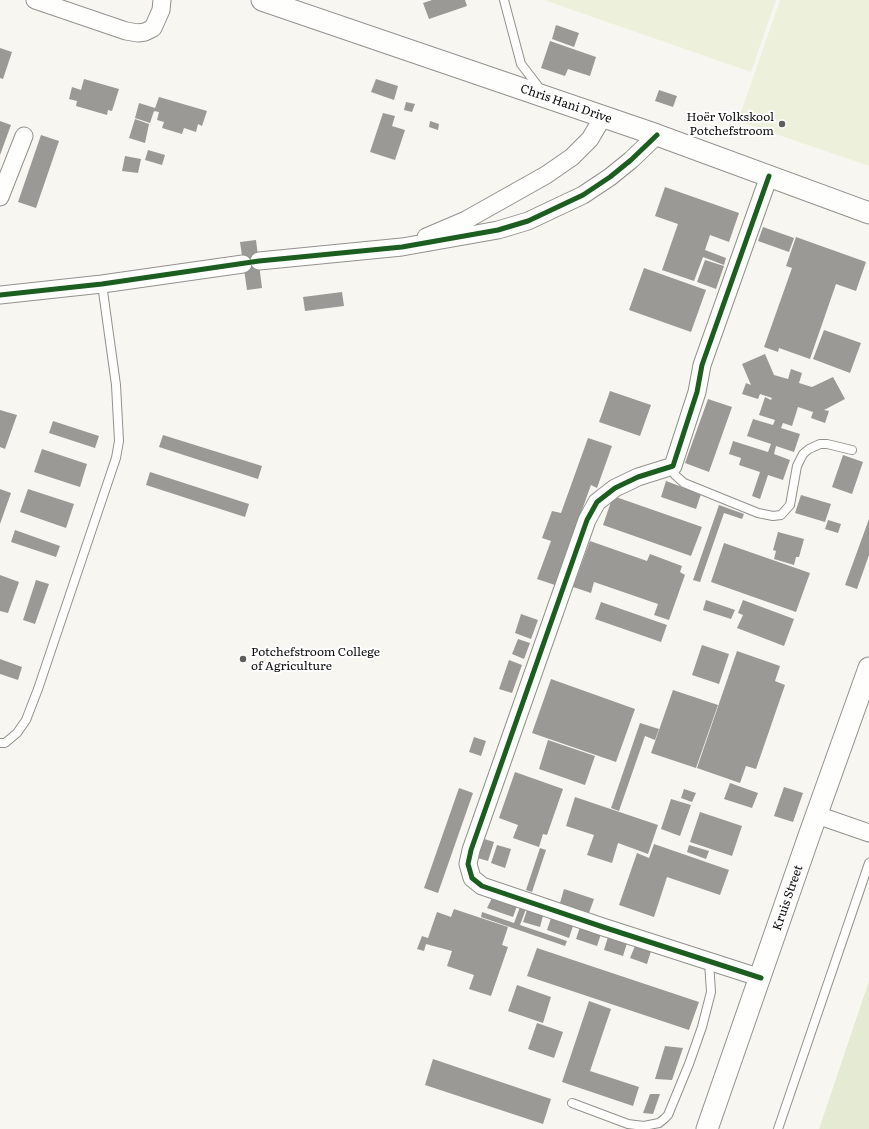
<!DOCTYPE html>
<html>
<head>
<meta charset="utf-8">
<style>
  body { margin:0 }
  canvas { display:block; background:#f8f6f0 }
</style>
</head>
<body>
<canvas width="869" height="1129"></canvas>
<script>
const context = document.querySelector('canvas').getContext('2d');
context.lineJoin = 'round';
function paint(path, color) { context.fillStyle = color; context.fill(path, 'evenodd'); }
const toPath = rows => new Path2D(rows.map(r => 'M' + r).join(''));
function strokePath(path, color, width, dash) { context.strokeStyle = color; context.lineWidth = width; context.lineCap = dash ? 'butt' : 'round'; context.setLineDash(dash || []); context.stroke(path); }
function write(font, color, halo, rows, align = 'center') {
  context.font = font + ' Literata,serif'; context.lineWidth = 4; context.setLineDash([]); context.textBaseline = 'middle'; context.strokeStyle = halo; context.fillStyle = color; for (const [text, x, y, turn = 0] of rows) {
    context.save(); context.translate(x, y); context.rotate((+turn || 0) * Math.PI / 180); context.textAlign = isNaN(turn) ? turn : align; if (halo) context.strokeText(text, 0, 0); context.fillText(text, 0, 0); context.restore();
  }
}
const green = toPath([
  [869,981,869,1129,819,1129]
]);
const pitch = toPath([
  [544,0,776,0,751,72],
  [780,0,869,0,869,166,738,121]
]);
const building = toPath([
  [432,0,465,0,467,6,429,19,423,3],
  [556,25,579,33,574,47,552,39],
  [550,41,596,57,590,76,568,69,565,76,541,68],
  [0,48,12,52,3,79,0,78],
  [84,79,119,89,112,111,108,110,107,115,76,106,77,101,69,99,72,87,81,90],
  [376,79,398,86,394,100,371,92],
  [659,90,677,96,673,107,655,101],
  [159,97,207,111,202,126,198,124,196,132,184,128,182,134,162,128,164,122,157,120,159,112,154,111],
  [406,102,415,104,412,112,404,110],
  [139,103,155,108,150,123,135,118],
  [383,113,395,116,392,126,405,130,395,160,370,152],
  [135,119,149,124,145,143,129,138],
  [0,121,11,125,0,155],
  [430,121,439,124,438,130,429,127],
  [41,135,59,141,36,208,18,202],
  [148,150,165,155,162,165,145,160],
  [125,156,141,159,138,173,122,171],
  [665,187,739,213,729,242,710,235,705,250,726,258,724,265,703,257,694,281,662,270,678,224,655,216],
  [763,227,794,238,789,252,758,241],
  [796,237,866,262,856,291,836,284,810,359,779,348,778,352,764,347,792,268,786,266],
  [256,240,262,288,247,290,240,242],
  [705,260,724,266,716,289,697,282],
  [644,268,706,290,691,332,629,310],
  [342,292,344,306,305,311,303,297],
  [824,330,861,343,850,373,813,359],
  [765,354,774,375,788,379,791,369,802,373,799,383,812,387,833,377,845,399,824,410,829,411,825,423,811,418,813,412,798,407,792,426,783,423,781,428,800,434,794,452,776,446,774,454,790,460,783,480,768,475,760,499,752,496,760,472,739,465,741,458,729,454,733,441,768,452,771,444,747,436,753,419,773,425,775,420,759,415,765,397,771,400,772,398,760,394,758,399,742,394,746,383,751,385,742,364],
  [610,391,651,405,640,436,599,422],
  [708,399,732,407,709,472,685,463],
  [0,410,17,415,5,449,0,447],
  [53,421,99,436,95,448,49,433],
  [163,435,262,466,258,479,159,447],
  [588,438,612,446,597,488,591,485,555,585,537,579,551,541,542,538,552,511,561,513],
  [42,449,87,464,80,487,34,472],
  [843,455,863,462,852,494,832,487],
  [150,472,249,504,245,517,146,485],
  [666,481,701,494,696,509,661,497],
  [0,489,11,493,0,524],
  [28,489,74,504,66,528,20,512],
  [801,495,831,504,825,522,795,513],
  [613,496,702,527,691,556,603,525],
  [719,505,744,514,742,519,724,513,700,582,693,580],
  [869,519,869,555,857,589,845,585],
  [828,520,841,524,838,533,825,529],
  [15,530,60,546,56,557,11,542],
  [778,532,804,539,799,557,796,557,794,565,774,559,776,551,773,550],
  [590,541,647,561,650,554,682,566,680,572,685,575,669,620,654,615,658,604,594,582,591,593,573,587],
  [724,543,810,573,796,612,711,582],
  [0,575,19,582,8,613,0,611],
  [36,580,49,584,35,624,23,620],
  [706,600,735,610,731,619,703,610],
  [743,600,794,619,784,646,737,628,743,615,738,613],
  [601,602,667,625,661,642,595,619],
  [521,614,538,620,531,639,515,633],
  [518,639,530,643,524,659,512,654],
  [702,645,729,654,719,684,692,675],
  [737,651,780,666,775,681,785,685,756,769,746,766,740,783,697,768],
  [0,659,22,667,18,680,0,674],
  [509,660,522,665,512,693,499,689],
  [551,679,635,709,616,762,532,733],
  [673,690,718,705,696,768,651,753],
  [640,723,659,729,655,740,645,736,619,811,611,808],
  [474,737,486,741,481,756,469,752],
  [548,740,595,756,585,785,539,769],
  [515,772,563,789,547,835,543,834,539,847,513,838,518,825,499,818],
  [730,783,758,793,752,808,724,799],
  [784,787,803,793,793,822,774,816],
  [459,788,473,793,438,893,424,888],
  [684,789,696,793,692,802,681,798],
  [575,797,658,825,648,854,618,843,612,863,587,855,594,835,566,826],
  [671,799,691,805,680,836,661,829],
  [700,812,742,826,732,856,690,842],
  [481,838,494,842,488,861,474,857],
  [654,844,729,870,720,895,667,877,654,917,619,905,637,853,649,858],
  [497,845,511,849,505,868,491,863],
  [689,845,709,851,706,859,687,852],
  [540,848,546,850,532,892,526,890],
  [564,889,594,899,589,913,560,903],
  [492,898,517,906,513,917,487,908],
  [520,907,526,909,520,925,567,941,565,946,481,917,482,912,514,923],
  [454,909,508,927,502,945,508,947,491,996,469,989,474,975,447,966,452,951,426,944,424,951,417,949,422,936,428,938,437,912,451,917],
  [527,910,543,916,540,927,523,922],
  [551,918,573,926,569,938,547,930],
  [580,927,601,934,597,946,576,939],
  [608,937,627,943,623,956,604,950],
  [635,946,651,951,647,964,630,958],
  [537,948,699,1002,689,1030,527,976],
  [517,985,551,997,543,1023,508,1011],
  [589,1001,611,1009,590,1071,639,1087,633,1106,562,1082],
  [537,1023,563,1032,554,1058,528,1049],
  [665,1046,683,1048,672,1080,655,1079],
  [433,1059,551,1099,543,1124,425,1085],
  [650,1094,660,1094,653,1114,643,1113]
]);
const service = toPath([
  [504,0,521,64,541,90],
  [673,466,675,475,684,483,758,513,773,516,781,515,790,505,797,466,803,454,809,449,820,444,827,444,852,450],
  [0,743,5,743,17,733,26,720,38,689,116,458,119,441,116,385,102,284],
  [572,1103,628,1124,644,1126,659,1123,664,1119,668,1115,689,1064,702,1027,711,992,709,962],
  [778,1129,869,863]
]);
const minor = toPath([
  [35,0,126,31,138,33,145,32,153,28,161,10,162,0],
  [0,197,24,136],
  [426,237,466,220,546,175,572,157,590,139,603,117],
  [259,261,402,247,498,230,528,221,583,195,610,177,631,160,657,135],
  [0,295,102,284,243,264],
  [817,815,869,833],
  [761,978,603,927,482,886,472,878,468,864,471,850,587,520,597,502,615,488,638,477,673,466,697,392,702,365,769,176]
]);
const tertiary = toPath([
  [262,0,657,135,869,213],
  [707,1129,810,833,869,668]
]);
const cycleway = toPath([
  [0,295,102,284,259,261,402,247,498,230,528,221,583,195,610,177,631,160,657,135],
  [761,978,603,927,482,886,472,878,468,864,471,850,587,520,597,502,615,488,638,477,673,466,697,392,702,365,769,176]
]);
const markers = [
  [782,124,4,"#5e5d5b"],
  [243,659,4,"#5e5d5b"]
];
const streetNames = [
  ["Chris Hani Drive",566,104,19],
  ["Kruis Street",788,898,-71]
];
const poiNames = [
  ["Hoër Volkskool",774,117],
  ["Potchefstroom",774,131],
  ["Potchefstroom College",251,652,"left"],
  ["of Agriculture",251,666,"left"]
];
paint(green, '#e5ebd2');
paint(pitch, '#edf0db');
paint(building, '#9b9996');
strokePath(service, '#92918e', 10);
strokePath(minor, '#92918e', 19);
strokePath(tertiary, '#92918e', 23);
strokePath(service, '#fefefd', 8);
strokePath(minor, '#fefefd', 17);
strokePath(tertiary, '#fefefd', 21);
strokePath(cycleway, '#1b5e20', 5);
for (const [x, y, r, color] of markers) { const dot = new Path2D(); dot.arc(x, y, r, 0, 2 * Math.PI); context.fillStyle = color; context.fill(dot); strokePath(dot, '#fff', 1.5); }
write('12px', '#0b0b0b', '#fff', streetNames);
write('12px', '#0b0b0b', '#fff', poiNames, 'right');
</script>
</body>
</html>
